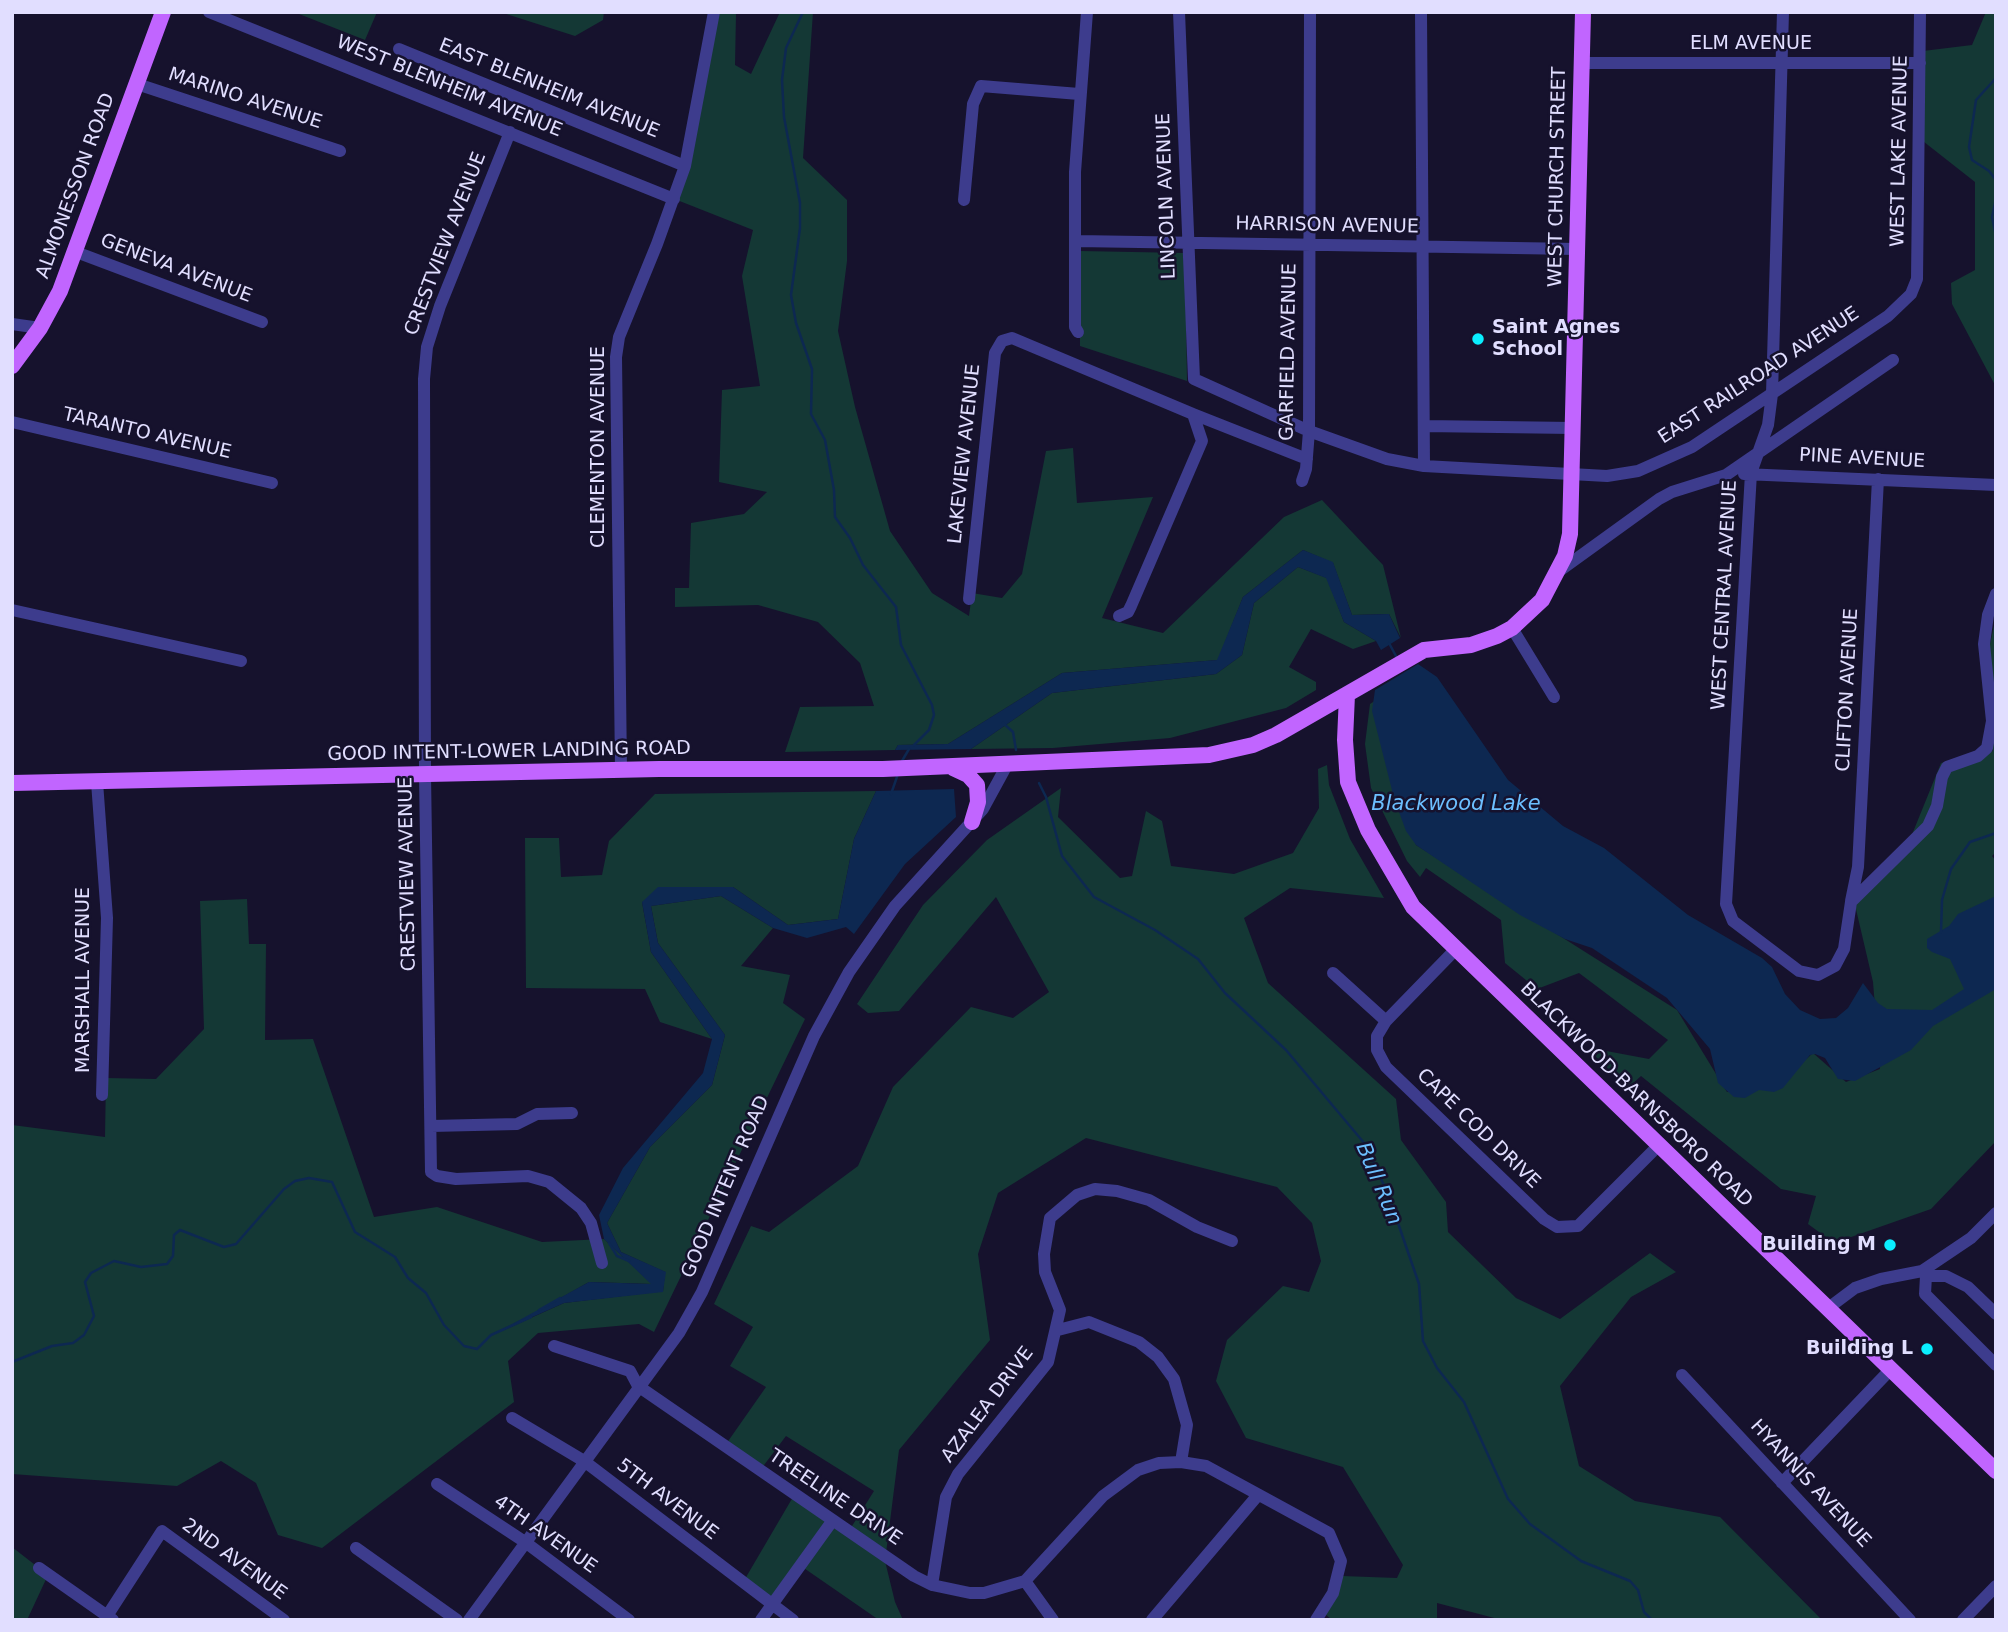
<!DOCTYPE html>
<html>
<head>
<meta charset="utf-8">
<style>
  body { margin:0 }
  #map { position:relative; width:2008px; height:1632px; overflow:hidden; background:#16122d; font-family:"DejaVu Sans",sans-serif }
  canvas { display:block }
  .frame { position:absolute; inset:0; border:14px solid #e1deff; pointer-events:none }
</style>
</head>
<body>
<div id="map">
<canvas width="2008" height="1632"></canvas>
<div class="frame"></div>
</div>
<script>
const context = document.querySelector('canvas').getContext('2d');
context.lineJoin = 'round';
function paint(path, color) { context.fillStyle = color; context.fill(path, 'evenodd'); }
const toPath = rows => new Path2D(rows.map(r => 'M' + r).join(''));
function strokePath(path, color, width, dash) { context.strokeStyle = color; context.lineWidth = width; context.lineCap = dash ? 'butt' : 'round'; context.setLineDash(dash || []); context.stroke(path); }
function write(font, color, halo, rows, align = 'center') {
  context.font = font + ' "DejaVu Sans",sans-serif'; context.lineWidth = 5; context.setLineDash([]); context.textBaseline = 'middle'; context.strokeStyle = halo; context.fillStyle = color; for (const [text, x, y, turn = 0] of rows) {
    context.save(); context.translate(x, y); context.rotate((+turn || 0) * Math.PI / 180); context.textAlign = isNaN(turn) ? turn : align; if (halo) context.strokeText(text, 0, 0); context.fillText(text, 0, 0); context.restore();
  }
}
const green = toPath([
  [294,12,377,12,365,40],
  [500,12,604,12,603,20,575,36],
  [714,12,736,14,735,65,751,74,780,12,813,12,803,158,847,200,847,261,838,331,855,407,890,531,932,593,969,616,972,593,1002,598,1022,574,1046,451,1073,448,1077,503,1153,497,1102,618,1163,633,1284,517,1322,500,1383,565,1401,638,1389,614,1352,615,1333,563,1303,550,1243,597,1218,660,1062,673,948,744,898,745,895,750,785,752,800,707,874,706,860,663,818,622,758,605,675,607,675,588,689,588,691,523,744,514,767,492,719,482,722,390,760,386,742,276,753,230,677,200],
  [1986,12,1996,12,1996,387,1952,304,1951,283,1975,270,1975,182,1919,138,1923,51,1972,45],
  [1080,251,1185,253,1187,381,1080,346],
  [1298,567,1327,578,1344,622,1376,641,1353,649,1311,629,1289,667,1316,682,1316,690,1286,708,1170,738,1053,748,971,749,1052,693,1216,674,1242,655,1254,603],
  [1996,616,1996,852,1992,856,1996,861,1996,1141,1931,1209,1834,1243,1808,1224,1816,1196,1781,1189,1641,1076,1628,1088,1593,1054,1601,1050,1649,1059,1668,1040,1579,973,1537,989,1505,963,1501,920,1426,868,1420,877,1407,861,1371,788,1365,744,1370,704,1376,700,1416,845,1677,1010,1727,1092,1785,1078,1813,1053,1846,1082,1880,1069,1873,982,1855,905,1909,842,1941,763,1993,751,1983,677],
  [1327,765,1329,785,1350,839,1384,898,1290,888,1244,918,1268,983,1396,1099,1401,1140,1446,1202,1448,1232,1516,1298,1560,1319,1650,1253,1676,1272,1631,1297,1560,1386,1579,1466,1635,1501,1720,1517,1822,1620,1502,1620,1437,1603,1437,1620,1332,1620,1325,1614,1342,1576,1397,1578,1403,1565,1343,1467,1246,1438,1216,1381,1227,1340,1283,1286,1309,1292,1321,1261,1312,1223,1277,1187,1086,1138,998,1193,978,1254,990,1340,899,1450,885,1561,895,1602,903,1620,879,1620,798,1564,769,1603,742,1584,793,1497,847,1534,874,1491,786,1436,758,1473,724,1447,766,1387,730,1366,753,1327,714,1304,751,1226,769,1232,858,1166,893,1087,971,1007,1013,1018,1049,992,996,897,899,1011,868,1013,857,1004,923,905,987,840,1061,788,1058,817,1120,878,1132,876,1146,811,1162,821,1171,866,1234,874,1293,853,1319,808,1318,769],
  [876,791,854,839,838,919,788,925,733,887,642,902,651,952,712,1039,660,1022,645,989,526,988,525,838,559,838,561,877,602,875,609,841,655,794],
  [721,896,773,928,741,966,790,975,783,1003,805,1019,654,1332,639,1324,538,1333,508,1361,514,1402,322,1548,278,1535,256,1483,221,1461,177,1486,12,1474,12,1125,105,1137,106,1078,156,1079,204,1029,200,901,247,899,249,944,266,944,265,1040,313,1039,374,1217,437,1207,542,1242,604,1239,652,1284,589,1282,504,1330,564,1303,663,1291,665,1272,621,1252,607,1223,650,1147,712,1085,725,1035,658,943,651,906],
  [12,1547,48,1575,27,1620,12,1620]
]);
const water = toPath([
  [1303,550,1333,562,1352,615,1389,614,1400,638,1381,650,1376,641,1344,622,1326,578,1298,567,1254,603,1242,655,1216,674,1052,693,971,749,895,750,898,745,948,744,1062,673,1217,660,1243,597],
  [1418,664,1437,677,1508,780,1563,826,1604,848,1688,915,1762,958,1772,967,1785,994,1800,1010,1820,1019,1836,1018,1848,1008,1863,983,1878,1003,1887,1009,1932,1010,1964,989,1950,959,1932,952,1927,948,1927,939,1949,926,1958,914,1996,896,1996,989,1933,1026,1911,1050,1855,1081,1838,1079,1825,1058,1815,1054,1810,1055,1783,1088,1774,1092,1759,1090,1745,1098,1734,1097,1718,1083,1710,1049,1667,998,1592,948,1565,939,1520,915,1416,845,1406,831,1394,798,1372,711,1375,690],
  [954,789,956,817,905,864,854,934,846,927,807,938,773,928,721,896,651,906,658,943,725,1035,712,1085,650,1147,607,1223,621,1252,666,1272,663,1292,564,1303,492,1335,589,1282,651,1284,604,1239,599,1215,623,1168,703,1073,712,1039,651,952,642,902,658,887,733,887,788,925,838,919,854,839,876,791]
]);
const stream = toPath([
  [803,12,786,48,782,80,784,117,800,203,800,228,791,295,796,323,812,369,811,414,825,440,834,490,835,517,850,538,863,565,896,607,901,645,932,705,934,715,929,730,914,745],
  [1996,78,1976,100,1969,147,1972,160,1989,171,1996,180],
  [1996,199,1992,217,1996,236],
  [1389,643,1397,658],
  [1003,723,1013,732,1016,750],
  [902,761,909,749],
  [1039,783,1046,797,1062,856,1094,897,1155,930,1198,959,1225,993,1286,1050,1365,1144,1388,1194,1419,1284,1423,1341,1437,1368,1464,1402,1508,1499,1530,1524,1581,1561,1630,1581,1638,1590,1644,1612,1652,1620],
  [891,794,898,774],
  [1941,932,1942,900,1951,869,1970,842,1996,833],
  [609,1243,617,1256,629,1261],
  [539,1310,560,1298],
  [12,1362,52,1346,73,1343,84,1335,94,1316,85,1282,91,1273,114,1261,141,1267,167,1264,173,1256,174,1235,180,1230,224,1247,236,1244,284,1189,295,1181,309,1178,332,1182,355,1232,395,1257,408,1278,426,1293,444,1325,464,1346,477,1349,491,1335,531,1317]
]);
const minor = toPath([
  [209,12,674,199],
  [1179,12,1194,379,1309,431,1387,459,1424,466,1607,476,1638,471,1692,447,1888,316,1911,294,1917,279,1920,12],
  [1421,12,1424,466],
  [1783,12,1772,394,1768,425,1751,473,1726,904,1733,921,1799,971,1818,975,1835,966,1844,949,1851,902,1928,826,1937,806,1942,777,1947,767,1978,756,1987,748,1992,721,1984,644,1988,615,1996,594],
  [399,49,685,166],
  [1581,63,1920,63],
  [137,84,340,151],
  [510,132,440,306,427,347,424,379,425,774,431,1172,437,1176,456,1179,528,1176,549,1182,581,1208,591,1223,602,1263],
  [964,200,973,104,981,86,1079,94],
  [1077,241,1577,249],
  [76,252,262,322],
  [12,324,40,328],
  [1078,332,1075,327,1075,172,1087,12],
  [1193,414,1307,459],
  [12,422,272,483],
  [1424,426,1573,428],
  [1744,474,1996,485],
  [1302,481,1306,469,1309,431,1310,12],
  [1558,572,1659,499,1672,492,1726,475,1893,360],
  [969,599,995,353,1002,341,1012,338,1193,414,1202,441,1131,606,1128,612,1119,616],
  [12,610,241,661],
  [1512,628,1554,697],
  [621,770,616,357,619,337,657,244,685,166,714,12],
  [97,782,107,918,102,1095],
  [1851,901,1858,867,1878,479],
  [1455,950,1386,1021,1377,1036,1377,1050,1386,1067,1544,1219,1557,1227,1578,1226,1658,1146],
  [1333,973,1386,1021],
  [431,1126,517,1124,537,1114,572,1113],
  [1922,1271,1926,1276,1925,1294,1996,1365],
  [1926,1276,1946,1276,1968,1287,1996,1314],
  [1827,1309,1855,1288,1881,1279,1922,1271,1971,1238,1996,1213],
  [1058,1330,1089,1322,1139,1342,1158,1357,1174,1379,1187,1425,1181,1462],
  [554,1346,630,1371,638,1386,914,1576,932,1585,970,1593,984,1593,1025,1581,1103,1496,1138,1470,1159,1463,1181,1462,1206,1466,1329,1533,1341,1561,1333,1593,1316,1620],
  [1682,1375,1910,1620],
  [512,1418,584,1461,793,1620],
  [1782,1483,1891,1369],
  [437,1484,525,1542,629,1620],
  [356,1548,457,1620],
  [39,1568,113,1620],
  [1025,1581,1053,1620],
  [932,1585,946,1497,958,1474,1048,1362,1060,1310,1045,1272,1044,1254,1050,1218,1077,1195,1095,1189,1117,1191,1149,1200,1197,1227,1232,1241],
  [107,1616,162,1531,284,1620],
  [469,1620,679,1333,702,1292,814,1036,849,972,895,906,983,809,1007,765],
  [761,1620,833,1520],
  [1152,1620,1258,1495],
  [1963,1620,1996,1586]
]);
const major = toPath([
  [12,366,40,328,60,291,163,12],
  [1347,695,1345,740,1348,782,1368,830,1413,907,1996,1471],
  [953,768,968,775,977,785,978,802,972,822],
  [12,783,659,769,883,769,1209,755,1253,745,1276,735,1424,650,1471,645,1497,636,1512,628,1542,600,1565,556,1570,534,1583,12]
]);
const markers = [
  [1478,339,7,"#0aeeff"],
  [1890,1245,7,"#0aeeff"],
  [1927,1349,7,"#0aeeff"]
];
const streetNames = [
  ["ELM AVENUE",1751,44],
  ["WEST BLENHEIM AVENUE",449,87,22],
  ["EAST BLENHEIM AVENUE",549,89,22],
  ["MARINO AVENUE",245,99,18],
  ["WEST LAKE AVENUE",1900,151,-89],
  ["WEST CHURCH STREET",1558,177,-89],
  ["ALMONESSON ROAD",76,186,-70],
  ["LINCOLN AVENUE",1167,196,-92],
  ["HARRISON AVENUE",1327,226,1],
  ["CRESTVIEW AVENUE",446,244,-69],
  ["GENEVA AVENUE",176,269,21],
  ["GARFIELD AVENUE",1289,352,-89],
  ["EAST RAILROAD AVENUE",1759,376,-33],
  ["TARANTO AVENUE",147,434,13],
  ["CLEMENTON AVENUE",599,447,-90],
  ["LAKEVIEW AVENUE",965,454,-84],
  ["PINE AVENUE",1862,459,3],
  ["WEST CENTRAL AVENUE",1725,595,-87],
  ["CLIFTON AVENUE",1848,690,-87],
  ["GOOD INTENT-LOWER LANDING ROAD",509,752,-1],
  ["CRESTVIEW AVENUE",408,874,-91],
  ["MARSHALL AVENUE",84,980,-90],
  ["BLACKWOOD-BARNSBORO ROAD",1636,1095,44],
  ["CAPE COD DRIVE",1478,1129,44],
  ["GOOD INTENT ROAD",726,1187,-67],
  ["AZALEA DRIVE",988,1405,-53],
  ["HYANNIS AVENUE",1810,1484,47],
  ["TREELINE DRIVE",835,1498,34],
  ["5TH AVENUE",667,1500,37],
  ["4TH AVENUE",545,1535,35],
  ["2ND AVENUE",234,1560,36]
];
const poiNames = [
  ["Saint Agnes",1492,328,"left"],
  ["School",1492,350,"left"],
  ["Building M",1876,1245],
  ["Building L",1913,1349]
];
const waterNames = [
  ["Blackwood Lake",1456,805],
  ["Bull Run",1378,1184,67]
];
paint(green, '#143835');
paint(water, '#0d2851');
strokePath(stream, '#0d2851', 2.5);
strokePath(minor, '#3d3c8d', 12);
strokePath(major, '#c165ff', 16);
for (const [x, y, r, color] of markers) { const dot = new Path2D(); dot.arc(x, y, r, 0, 2 * Math.PI); context.fillStyle = color; context.fill(dot); strokePath(dot, '#16122d', 2.5); }
write('19px', '#e1deff', '#16122d', streetNames);
write('bold 19px', '#e1deff', '#16122d', poiNames, 'right');
write('italic 21px', '#6cbfff', '#16122d', waterNames);
</script>
</body>
</html>
